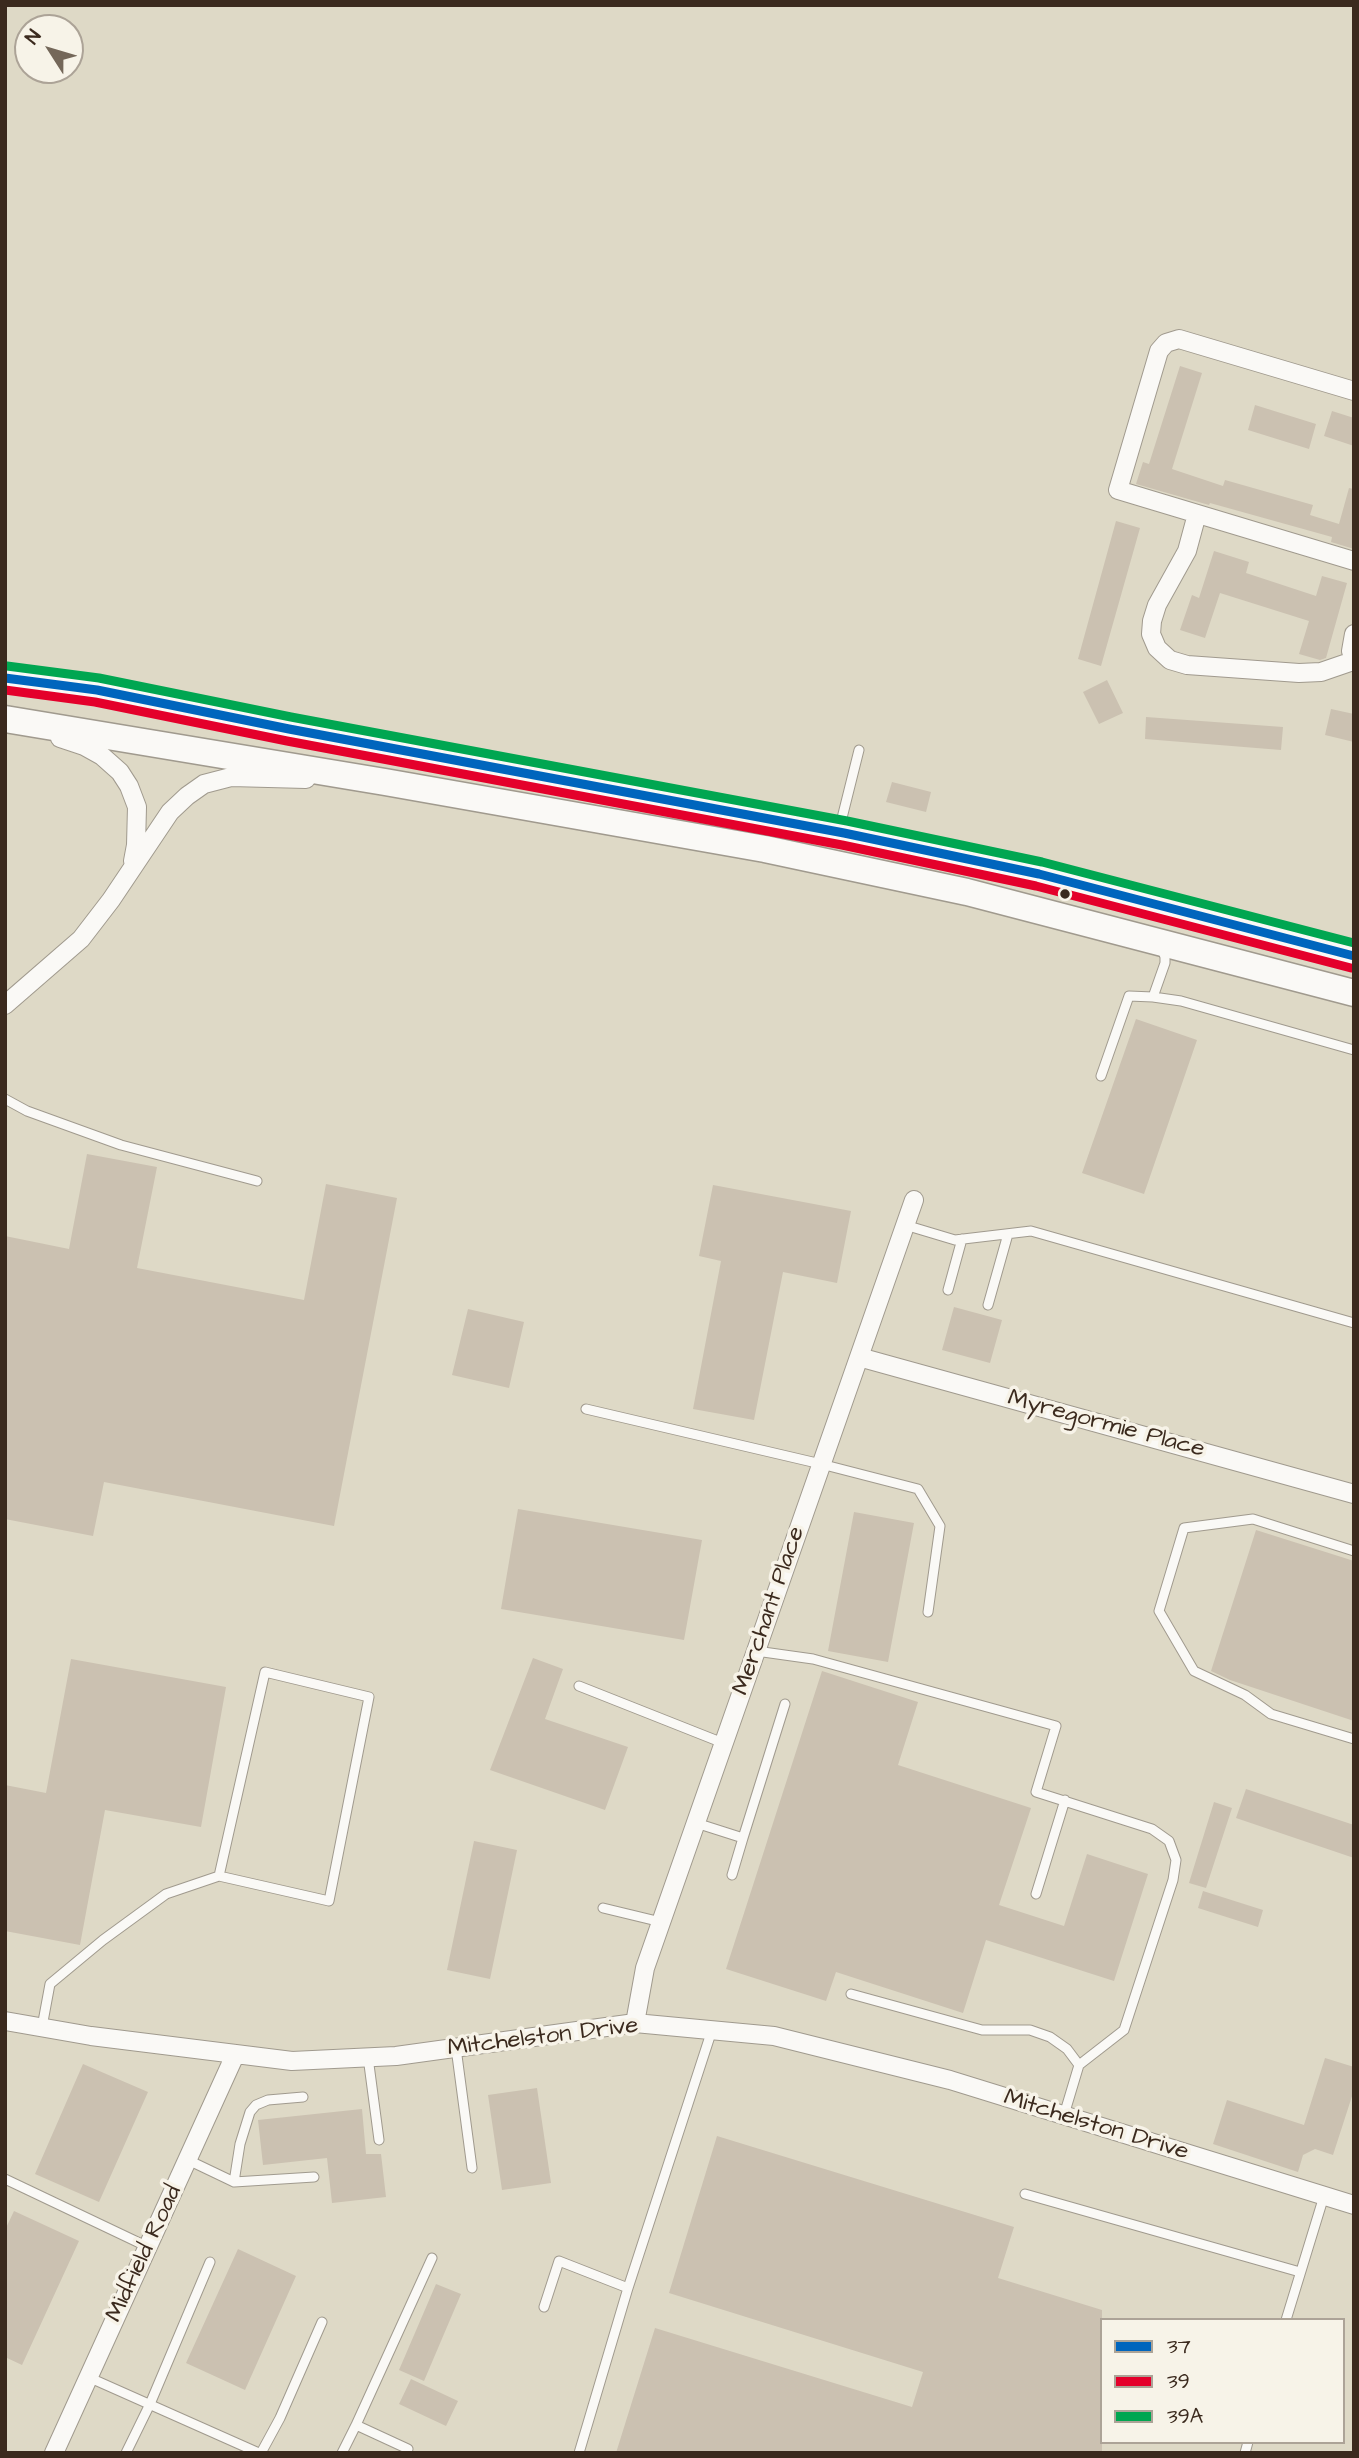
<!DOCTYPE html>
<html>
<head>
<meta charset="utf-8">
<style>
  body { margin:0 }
  #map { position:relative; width:1359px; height:2458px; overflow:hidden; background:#ded9c6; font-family:"Architects Daughter",sans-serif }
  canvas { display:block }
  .frame { position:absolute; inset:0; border:7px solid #3b2a1e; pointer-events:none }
  .legend { position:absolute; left:1100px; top:2318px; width:245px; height:126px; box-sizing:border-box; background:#f7f3e8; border:2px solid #aca397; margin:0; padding:9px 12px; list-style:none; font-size:21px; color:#3b2a1e }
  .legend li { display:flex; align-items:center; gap:14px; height:35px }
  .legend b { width:35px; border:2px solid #aca397 }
  .north { position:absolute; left:14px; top:14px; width:70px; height:70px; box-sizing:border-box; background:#f7f3e8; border:2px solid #aca397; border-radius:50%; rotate:307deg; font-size:19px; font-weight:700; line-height:28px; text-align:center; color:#3b2a1e }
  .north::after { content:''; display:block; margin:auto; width:24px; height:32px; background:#746759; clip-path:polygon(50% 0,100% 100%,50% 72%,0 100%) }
</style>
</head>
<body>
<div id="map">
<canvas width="1359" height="2458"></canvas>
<div class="frame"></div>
<ul class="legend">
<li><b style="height:9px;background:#0065bd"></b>37</li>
<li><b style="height:9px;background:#e4002b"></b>39</li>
<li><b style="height:9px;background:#00a651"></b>39A</li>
</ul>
<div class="north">N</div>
</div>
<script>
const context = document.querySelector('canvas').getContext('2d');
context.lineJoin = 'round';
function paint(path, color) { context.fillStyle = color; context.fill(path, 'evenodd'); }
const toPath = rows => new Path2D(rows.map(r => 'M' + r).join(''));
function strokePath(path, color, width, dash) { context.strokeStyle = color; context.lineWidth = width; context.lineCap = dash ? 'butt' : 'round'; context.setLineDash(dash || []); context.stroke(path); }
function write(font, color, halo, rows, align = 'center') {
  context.font = font + ' "Architects Daughter",sans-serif'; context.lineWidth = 7; context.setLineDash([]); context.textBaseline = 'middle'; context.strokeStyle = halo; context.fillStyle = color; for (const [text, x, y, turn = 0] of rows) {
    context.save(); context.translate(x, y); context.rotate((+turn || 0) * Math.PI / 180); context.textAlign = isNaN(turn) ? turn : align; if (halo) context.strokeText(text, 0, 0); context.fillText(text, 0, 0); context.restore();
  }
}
const building = toPath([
  [1180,366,1202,373,1172,469,1223,486,1225,480,1313,505,1310,515,1339,524,1349,488,1354,489,1354,549,1331,542,1332,537,1210,503,1209,505,1136,484,1143,462,1149,464],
  [1255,405,1316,424,1309,449,1248,430],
  [1332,411,1354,418,1354,446,1324,436],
  [1116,521,1140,528,1101,666,1078,659],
  [1214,551,1249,562,1246,573,1316,596,1322,576,1347,583,1326,658,1320,660,1299,654,1309,621,1220,593,1205,638,1180,630,1192,595,1199,598],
  [1107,680,1123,713,1099,724,1083,692],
  [1331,709,1354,714,1354,742,1325,735],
  [1146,717,1283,727,1281,750,1145,739],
  [892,782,931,792,926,812,886,802],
  [1136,1019,1197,1040,1144,1194,1082,1173],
  [87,1154,157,1167,137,1268,304,1300,326,1184,397,1198,334,1526,104,1482,93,1536,5,1519,5,1236,69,1249],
  [713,1185,851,1211,837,1283,783,1272,754,1420,693,1409,721,1261,699,1256],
  [954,1307,1002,1320,990,1363,942,1350],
  [468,1309,524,1322,509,1388,452,1375],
  [518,1509,702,1540,684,1640,501,1609],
  [854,1512,914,1523,888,1662,828,1651],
  [1256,1530,1354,1561,1354,1721,1230,1680,1211,1671],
  [533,1658,563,1669,545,1719,628,1747,605,1810,490,1770],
  [71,1659,226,1687,201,1827,105,1810,80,1945,5,1931,5,1785,46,1793],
  [822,1671,918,1702,898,1765,1031,1808,999,1905,1064,1926,1087,1854,1148,1874,1114,1981,986,1940,963,2013,836,1972,826,2001,726,1969],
  [1246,1789,1354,1825,1354,1858,1236,1818],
  [1214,1802,1232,1808,1206,1888,1189,1883],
  [474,1841,517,1850,490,1979,447,1970],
  [1203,1891,1263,1910,1258,1927,1198,1908],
  [1325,2058,1354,2067,1354,2090,1333,2155,1315,2149,1303,2155,1298,2172,1213,2144,1227,2100,1304,2125],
  [83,2064,148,2092,99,2202,35,2174],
  [537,2088,551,2183,502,2190,488,2095],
  [362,2109,366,2154,381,2154,386,2197,332,2203,327,2158,263,2165,258,2120],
  [717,2136,1014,2227,998,2278,1102,2310,1102,2453,616,2453,655,2328,912,2407,923,2372,669,2293],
  [14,2211,79,2241,22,2365,5,2357,5,2230],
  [238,2249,296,2276,245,2390,186,2363],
  [436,2284,461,2294,424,2381,399,2370],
  [411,2379,458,2401,446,2426,399,2404]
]);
const service = toPath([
  [839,830,859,750],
  [1153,997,1165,963,1165,957,1162,949],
  [1101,1076,1129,996,1153,997,1181,1001,1354,1050],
  [5,1099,27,1111,121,1145,257,1181],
  [905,1225,955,1240,1031,1231,1354,1323],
  [948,1290,962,1239],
  [988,1305,1008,1234],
  [586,1409,821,1464,918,1489,940,1526,928,1612],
  [1354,1551,1253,1519,1184,1528,1159,1611,1194,1671,1245,1695,1271,1714,1354,1739],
  [756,1651,813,1659,1056,1726,1036,1792,1152,1829,1169,1841,1176,1860,1173,1880,1124,2030,1079,2065,1064,2115],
  [579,1686,723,1743],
  [696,1823,743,1838,732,1875],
  [743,1838,785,1704],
  [1036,1894,1065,1800],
  [603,1908,661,1922],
  [851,1994,982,2030,1030,2030,1050,2037,1067,2049,1079,2065],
  [42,2027,50,1984,103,1940,166,1894,219,1876,265,1672,369,1697,329,1901,219,1876],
  [456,2048,472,2168],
  [368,2057,379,2140],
  [188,2160,234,2182,314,2177],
  [5,2179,148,2247],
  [234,2182,240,2144,250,2112,256,2105,268,2100,303,2097],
  [1025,2194,1300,2272],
  [544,2307,559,2261,628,2288,712,2030],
  [1286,2320,1324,2196],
  [88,2377,259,2453],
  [356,2425,432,2258],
  [126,2453,150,2404,210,2262],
  [261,2453,280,2418,322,2322],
  [342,2453,356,2425,408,2449],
  [579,2453,628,2288],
  [1245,2453,1248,2442]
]);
const minor = toPath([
  [1354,391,1179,339,1166,343,1159,351,1118,490,1354,561],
  [1197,514,1187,551,1157,605,1152,621,1151,634,1157,648,1170,660,1187,665,1299,673,1321,672,1353,661],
  [1354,634,1351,651,1354,662],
  [60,738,84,746,102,756,120,772,129,786,137,807,136,845,133,861],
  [5,1005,81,939,111,900,170,812,187,796,204,784,231,777,306,779],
  [859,1357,1354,1494],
  [5,2021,91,2036,292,2061,396,2056,635,2023,774,2036,950,2080,1354,2205],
  [635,2023,645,1968,914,1200],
  [54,2453,235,2055]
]);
const primary = toPath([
  [5,678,97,690,289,729,844,833,1039,874,1354,956],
  [5,719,385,782,765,849,967,892,1354,993]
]);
const bus1 = toPath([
  [5,678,97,690,289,729,844,833,1039,874,1354,956]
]);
const bus2 = toPath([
  [5,690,95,702,287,741,842,845,1036,886,1351,968]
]);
const bus3 = toPath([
  [7,666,99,678,291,717,847,821,1042,862,1354,943]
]);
const markers = [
  [1065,894,6,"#3b2a1e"]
];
const streetNames = [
  ["Myregormie Place",1106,1425,15],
  ["Merchant Place",770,1611,-71],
  ["Mitchelston Drive",543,2038,-7],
  ["Mitchelston Drive",1096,2126,17],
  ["Midfield Road",145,2254,-65]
];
paint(building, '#cbc1b1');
strokePath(service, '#a09a8e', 11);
strokePath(minor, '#a09a8e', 20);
strokePath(primary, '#a09a8e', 29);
strokePath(service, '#faf9f6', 9);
strokePath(minor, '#faf9f6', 18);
strokePath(primary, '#faf9f6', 26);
strokePath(bus1, '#0065bd', 9);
strokePath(bus2, '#e4002b', 9);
strokePath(bus3, '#00a651', 9);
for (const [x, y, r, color] of markers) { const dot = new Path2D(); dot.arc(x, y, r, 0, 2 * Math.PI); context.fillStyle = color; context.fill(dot); strokePath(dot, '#f7f3e8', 2.5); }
write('24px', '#3b2a1e', '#f7f3e8', streetNames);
</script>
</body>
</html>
